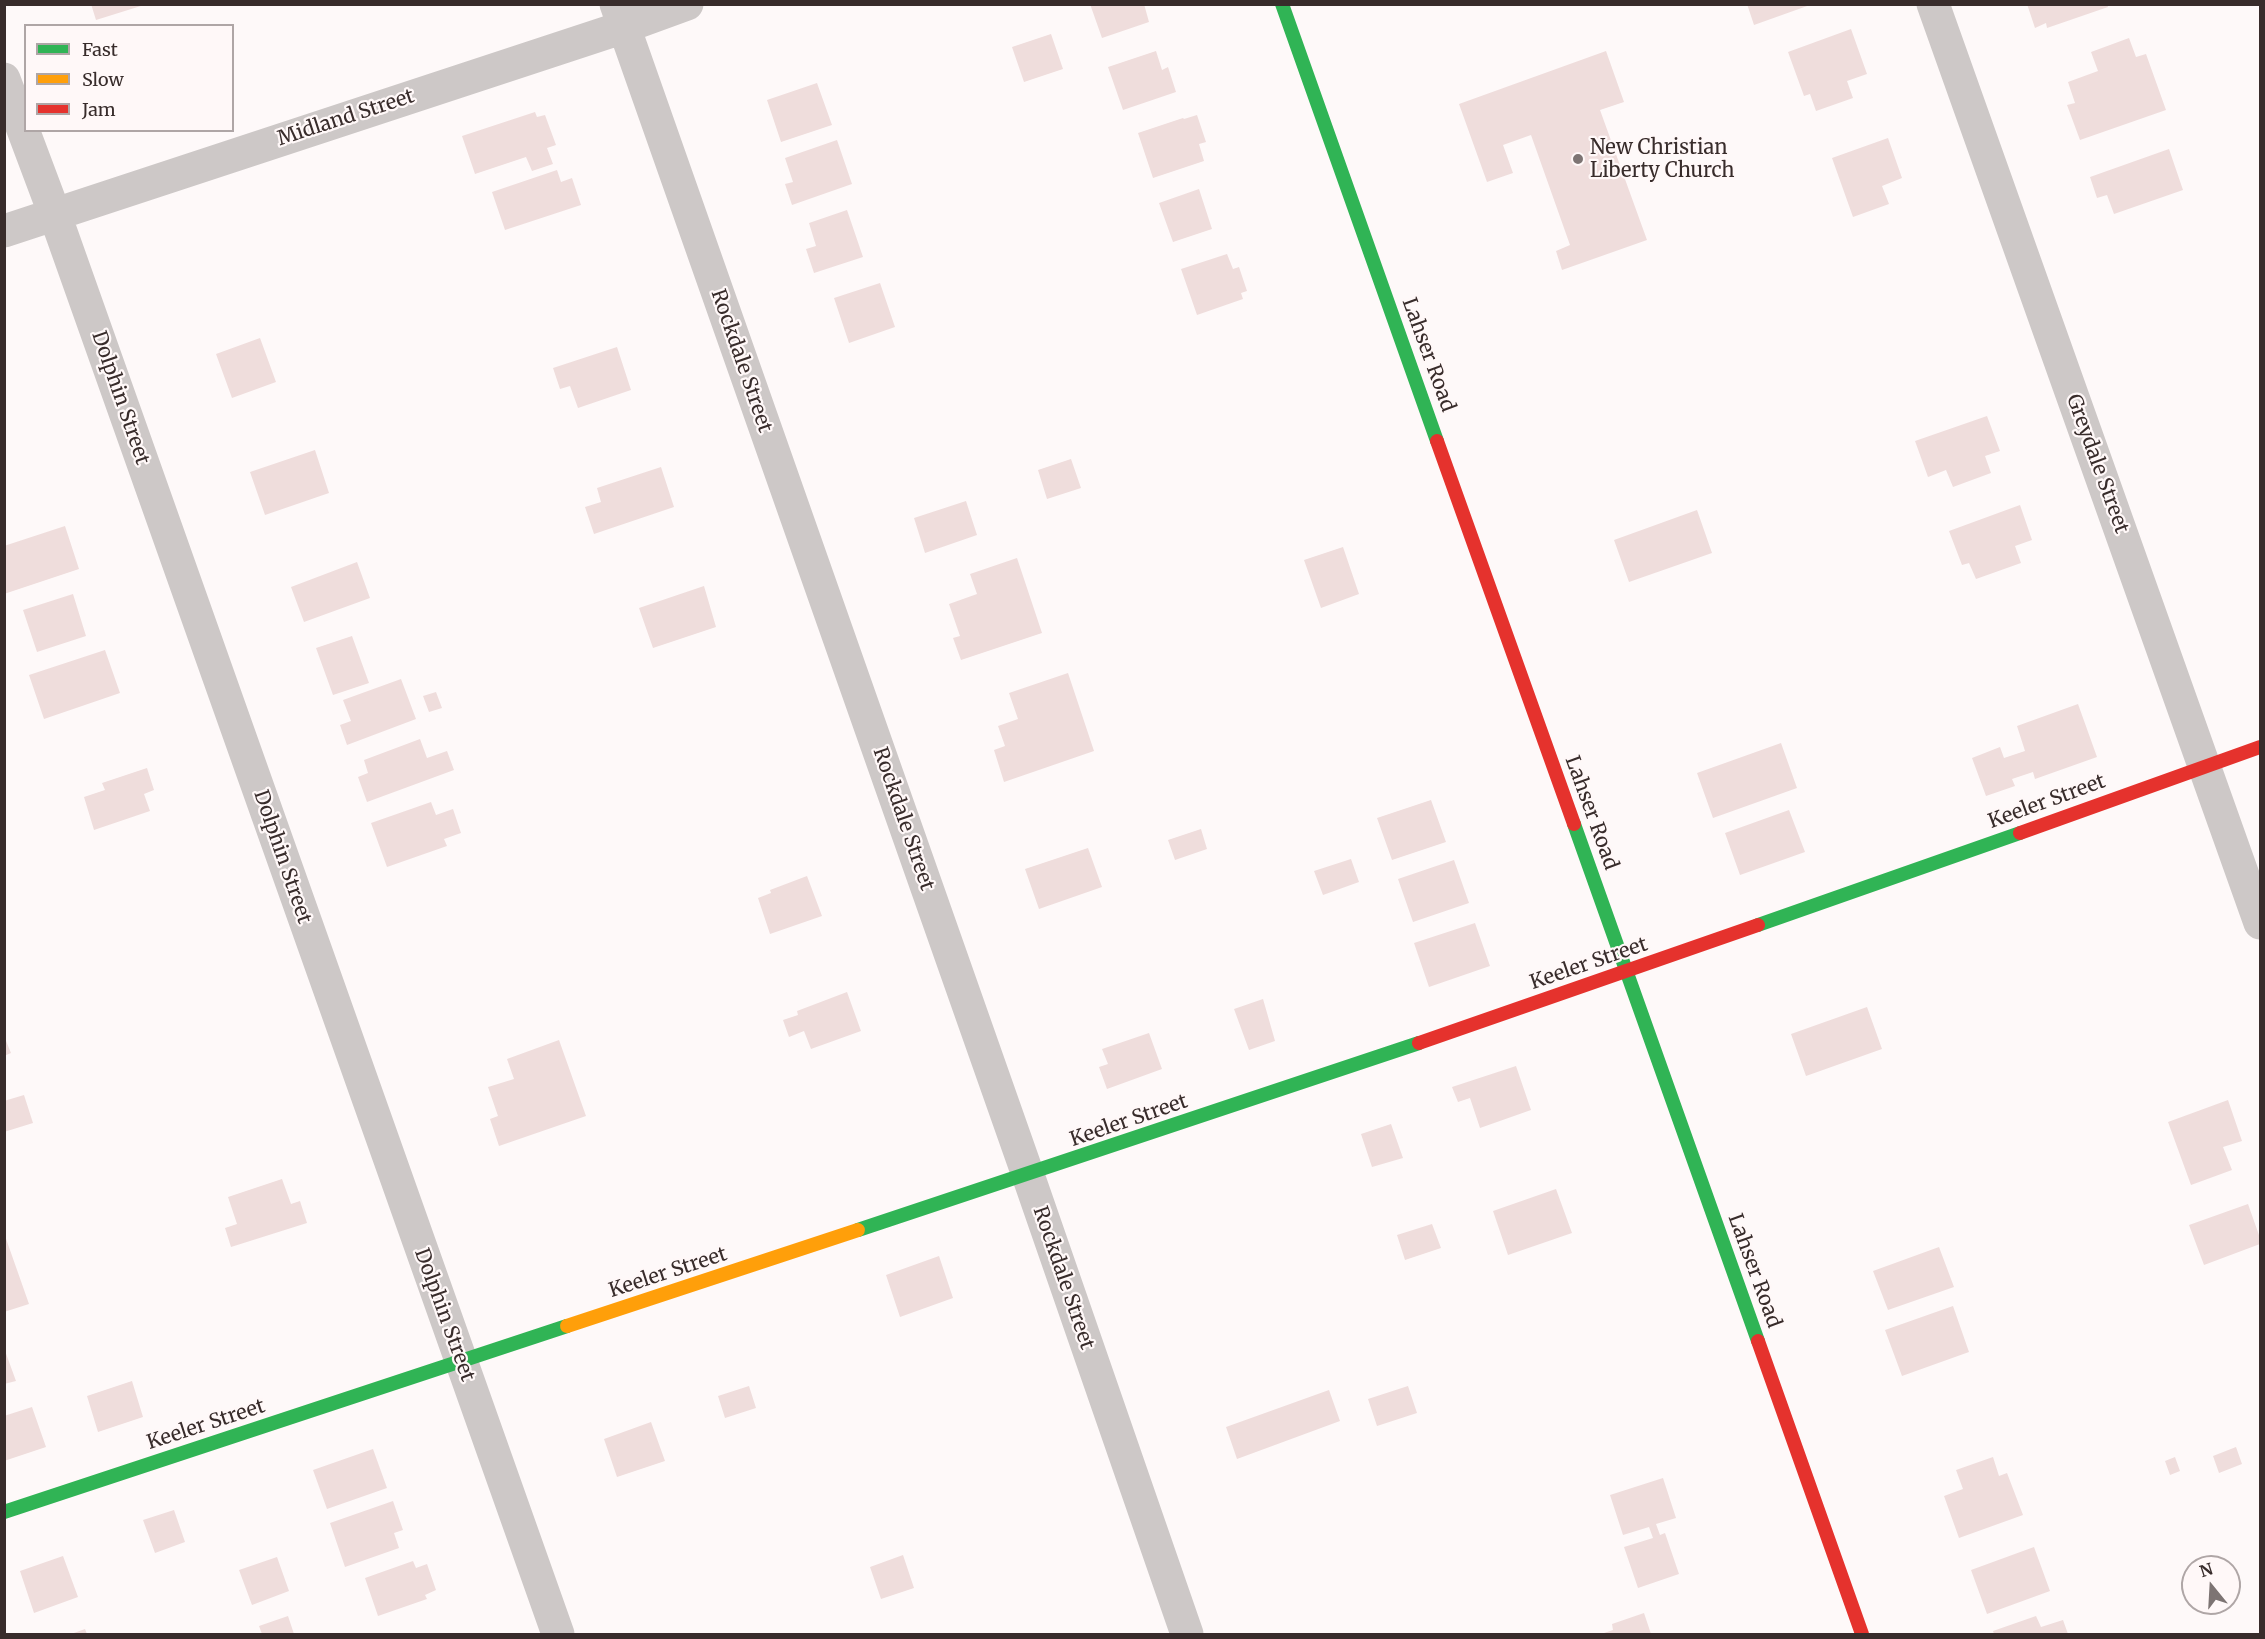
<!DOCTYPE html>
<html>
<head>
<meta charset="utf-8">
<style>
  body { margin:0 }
  #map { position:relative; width:2265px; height:1639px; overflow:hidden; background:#fef9f9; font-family:Merriweather,serif }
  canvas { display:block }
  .frame { position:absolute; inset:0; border:6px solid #382c2b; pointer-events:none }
  .legend { position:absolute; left:24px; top:24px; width:210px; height:108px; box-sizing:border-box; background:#fff8f8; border:2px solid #afa6a6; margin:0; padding:8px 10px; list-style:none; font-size:18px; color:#382c2b }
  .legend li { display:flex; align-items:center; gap:12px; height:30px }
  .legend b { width:30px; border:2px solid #afa6a6 }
  .north { position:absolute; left:2181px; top:1555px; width:60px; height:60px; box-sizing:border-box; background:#fff8f8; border:2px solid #afa6a6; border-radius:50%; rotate:342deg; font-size:16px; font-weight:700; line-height:24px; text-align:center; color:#382c2b }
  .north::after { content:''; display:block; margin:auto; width:21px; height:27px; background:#7d7473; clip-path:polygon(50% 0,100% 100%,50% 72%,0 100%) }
</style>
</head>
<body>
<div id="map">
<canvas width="2265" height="1639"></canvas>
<div class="frame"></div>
<ul class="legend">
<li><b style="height:8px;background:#30b455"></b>Fast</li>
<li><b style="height:8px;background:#ff9f0a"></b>Slow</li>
<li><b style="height:8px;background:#e5322d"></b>Jam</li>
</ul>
<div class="north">N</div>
</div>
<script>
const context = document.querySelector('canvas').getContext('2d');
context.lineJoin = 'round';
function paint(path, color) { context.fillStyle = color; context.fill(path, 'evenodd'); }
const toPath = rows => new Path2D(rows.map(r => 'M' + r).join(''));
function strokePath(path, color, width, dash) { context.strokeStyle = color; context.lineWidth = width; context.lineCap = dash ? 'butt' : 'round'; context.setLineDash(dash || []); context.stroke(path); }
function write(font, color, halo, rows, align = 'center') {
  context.font = font + ' Merriweather,serif'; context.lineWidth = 4.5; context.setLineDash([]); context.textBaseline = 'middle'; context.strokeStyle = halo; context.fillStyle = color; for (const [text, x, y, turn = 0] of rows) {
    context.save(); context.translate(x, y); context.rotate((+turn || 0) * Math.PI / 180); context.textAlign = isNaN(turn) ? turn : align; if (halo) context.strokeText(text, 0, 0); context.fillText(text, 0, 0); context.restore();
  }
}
const building = toPath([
  [91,4,144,4,144,5,96,20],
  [1090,4,1144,4,1149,22,1102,38],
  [1747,4,1810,4,1810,5,1754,25],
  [2027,4,2107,4,2108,7,2047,28,2046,23,2035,28],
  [1851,29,1867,74,1847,81,1853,98,1816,111,1810,94,1804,96,1788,52],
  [1051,34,1063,69,1024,82,1012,47],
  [2129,38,2136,57,2146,54,2166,110,2080,140,2067,105,2075,103,2068,82,2098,71,2091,52],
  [1156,51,1162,70,1168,67,1176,92,1123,110,1108,67],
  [1606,51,1624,102,1600,110,1647,240,1562,270,1556,251,1570,245,1531,135,1503,145,1513,173,1487,182,1459,104],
  [817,83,832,125,781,142,767,100],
  [535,112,537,117,545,115,556,145,547,148,553,164,532,171,526,157,475,174,462,136],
  [1197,115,1206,142,1199,144,1204,161,1153,178,1138,133,1183,118,1184,119],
  [1888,138,1902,178,1882,186,1889,204,1853,217,1832,158],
  [837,140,852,184,792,205,785,184,793,182,785,158],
  [2169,149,2183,190,2114,214,2107,195,2097,198,2090,177],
  [557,170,561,182,572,178,581,205,505,230,492,192],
  [1199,189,1212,229,1173,242,1159,203],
  [847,210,863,257,814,273,806,249,816,246,809,223],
  [1227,254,1233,269,1239,267,1247,291,1241,293,1243,299,1197,315,1181,269],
  [880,283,895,327,849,343,834,298],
  [260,338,276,382,232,398,216,354],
  [617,347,631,390,578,408,570,386,560,389,553,368],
  [1987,416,2000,451,1985,456,1991,473,1953,487,1946,470,1928,477,1915,441],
  [315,450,329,493,265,515,250,472],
  [1071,459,1081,488,1047,499,1038,470],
  [661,467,674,507,594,534,585,507,601,502,597,488],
  [966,501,977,535,925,553,914,518],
  [2020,505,2032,540,2015,546,2021,563,1976,579,1969,563,1962,565,1949,531],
  [1697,510,1712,553,1629,582,1614,540],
  [65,526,79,569,4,594,4,546],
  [1343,547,1359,594,1321,608,1304,560],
  [1017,558,1042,633,961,660,953,638,960,636,949,604,977,594,970,574],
  [357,562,370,598,304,622,291,587],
  [704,586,716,627,653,648,639,608],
  [73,594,86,636,37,652,23,610],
  [352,636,369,683,333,695,316,648],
  [105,650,120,693,44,719,29,675],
  [1068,673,1094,751,1004,782,994,750,1005,746,998,726,1018,719,1009,693],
  [401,679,416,719,347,745,340,725,351,721,343,700],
  [436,692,442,708,429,712,423,696],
  [2078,704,2097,757,2035,779,2033,772,2012,779,2015,786,1986,796,1972,758,2000,747,2004,758,2025,751,2017,726],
  [420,739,427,758,447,751,454,770,367,802,358,777,368,773,364,760],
  [1781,743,1797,788,1713,818,1697,773],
  [147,768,154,790,144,794,150,811,94,830,84,797,105,790,102,783],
  [1431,800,1446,842,1392,860,1377,818],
  [431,802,436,815,453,809,461,833,444,839,447,846,387,867,371,823],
  [1789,810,1805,852,1740,875,1725,833],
  [1201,829,1207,849,1175,860,1168,840],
  [1088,848,1102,887,1039,909,1025,869],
  [1351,859,1359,882,1323,895,1314,871],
  [1454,860,1469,903,1413,922,1398,879],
  [807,876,822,916,770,934,758,898,771,893,770,890],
  [1475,923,1490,966,1429,987,1414,943],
  [847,992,861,1031,811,1049,804,1031,789,1037,783,1020,798,1015,797,1011],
  [1263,999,1275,1041,1249,1050,1234,1009],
  [1867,1007,1882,1049,1806,1076,1791,1034],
  [1149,1033,1162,1069,1107,1089,1099,1067,1108,1064,1102,1049],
  [4,1036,11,1053,4,1056],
  [559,1040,586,1116,499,1146,490,1119,498,1116,488,1087,514,1079,507,1059],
  [1516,1066,1531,1110,1480,1128,1470,1098,1458,1102,1452,1087],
  [24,1095,33,1123,4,1132,4,1101],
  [2228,1100,2242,1141,2223,1147,2232,1170,2191,1185,2168,1122],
  [1391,1124,1403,1158,1372,1167,1361,1134],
  [282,1179,291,1204,300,1201,307,1223,231,1247,225,1228,237,1224,228,1197],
  [1556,1189,1572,1233,1508,1255,1493,1211],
  [2248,1204,2260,1238,2260,1244,2204,1265,2189,1225],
  [1432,1224,1441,1248,1405,1260,1397,1235],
  [4,1233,29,1304,4,1312],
  [1939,1247,1954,1287,1888,1310,1873,1271],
  [939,1256,953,1298,900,1317,886,1275],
  [1953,1306,1969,1352,1902,1376,1885,1330],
  [4,1348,16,1381,4,1384],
  [132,1381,143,1417,98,1432,87,1396],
  [749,1386,756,1408,725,1418,718,1396],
  [1408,1386,1417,1413,1377,1426,1368,1399],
  [1329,1390,1340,1421,1237,1459,1226,1427],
  [32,1407,46,1447,4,1461,4,1416],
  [651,1422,665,1461,617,1477,604,1439],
  [2236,1447,2242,1464,2219,1473,2213,1456],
  [373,1449,387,1488,327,1509,313,1470],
  [1993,1457,1999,1476,2007,1473,2023,1515,1959,1538,1944,1496,1963,1489,1956,1470],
  [2175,1457,2180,1471,2170,1475,2165,1461],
  [1663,1478,1676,1518,1656,1524,1660,1535,1665,1533,1679,1574,1638,1588,1624,1547,1653,1538,1649,1527,1623,1535,1610,1495],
  [393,1501,403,1530,394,1533,399,1548,345,1567,330,1523],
  [174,1510,185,1542,155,1553,143,1520],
  [2034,1547,2050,1591,1987,1614,1971,1570],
  [903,1555,914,1588,881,1599,870,1567],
  [63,1556,78,1597,34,1613,20,1571],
  [277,1557,289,1591,252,1605,239,1570],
  [413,1561,416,1568,427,1564,436,1590,425,1595,427,1599,378,1616,365,1578],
  [1644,1613,1651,1634,1601,1634,1613,1630,1612,1624],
  [288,1616,294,1634,262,1634,259,1626],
  [2036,1616,2041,1627,2063,1620,2068,1634,1994,1634,1993,1631],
  [85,1629,87,1634,71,1634]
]);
const street = toPath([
  [616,4,1028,1175,1187,1634],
  [1933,4,2260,923],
  [4,79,55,215,558,1634],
  [4,231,624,27,687,4]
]);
const fast = toPath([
  [1282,4,1437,441],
  [1574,824,1758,1341],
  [1758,925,2020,833],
  [858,1230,1419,1043],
  [4,1512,567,1326]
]);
const slow = toPath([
  [567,1326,858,1230]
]);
const jam = toPath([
  [1437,441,1574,824],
  [2020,833,2260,747],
  [1419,1043,1758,925],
  [1758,1341,1862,1634]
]);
const markers = [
  [1578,159,6,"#7d7473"]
];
const streetNames = [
  ["Midland Street",346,118,-18],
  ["Lahser Road",1428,355,70],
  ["Rockdale Street",741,361,71],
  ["Dolphin Street",120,398,71],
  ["Greydale Street",2097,464,70],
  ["Keeler Street",2047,802,-20],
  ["Lahser Road",1591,813,70],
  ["Rockdale Street",903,819,71],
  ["Dolphin Street",282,857,71],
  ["Keeler Street",1589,964,-19],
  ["Keeler Street",1129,1121,-19],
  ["Lahser Road",1754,1271,70],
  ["Keeler Street",668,1273,-18],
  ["Rockdale Street",1063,1278,71],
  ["Dolphin Street",444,1315,70],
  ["Keeler Street",206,1425,-18]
];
const poiNames = [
  ["New Christian",1590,148],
  ["Liberty Church",1590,171]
];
paint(building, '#efdddc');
strokePath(street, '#cdc8c7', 33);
strokePath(fast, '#30b455', 14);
strokePath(slow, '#ff9f0a', 14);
strokePath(jam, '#e5322d', 14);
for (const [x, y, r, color] of markers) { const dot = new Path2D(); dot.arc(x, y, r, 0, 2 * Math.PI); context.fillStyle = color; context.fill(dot); strokePath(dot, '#fff8f8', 2); }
write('20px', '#382c2b', '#fff8f8', streetNames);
write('20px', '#382c2b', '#fff8f8', poiNames, 'left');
</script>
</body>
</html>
